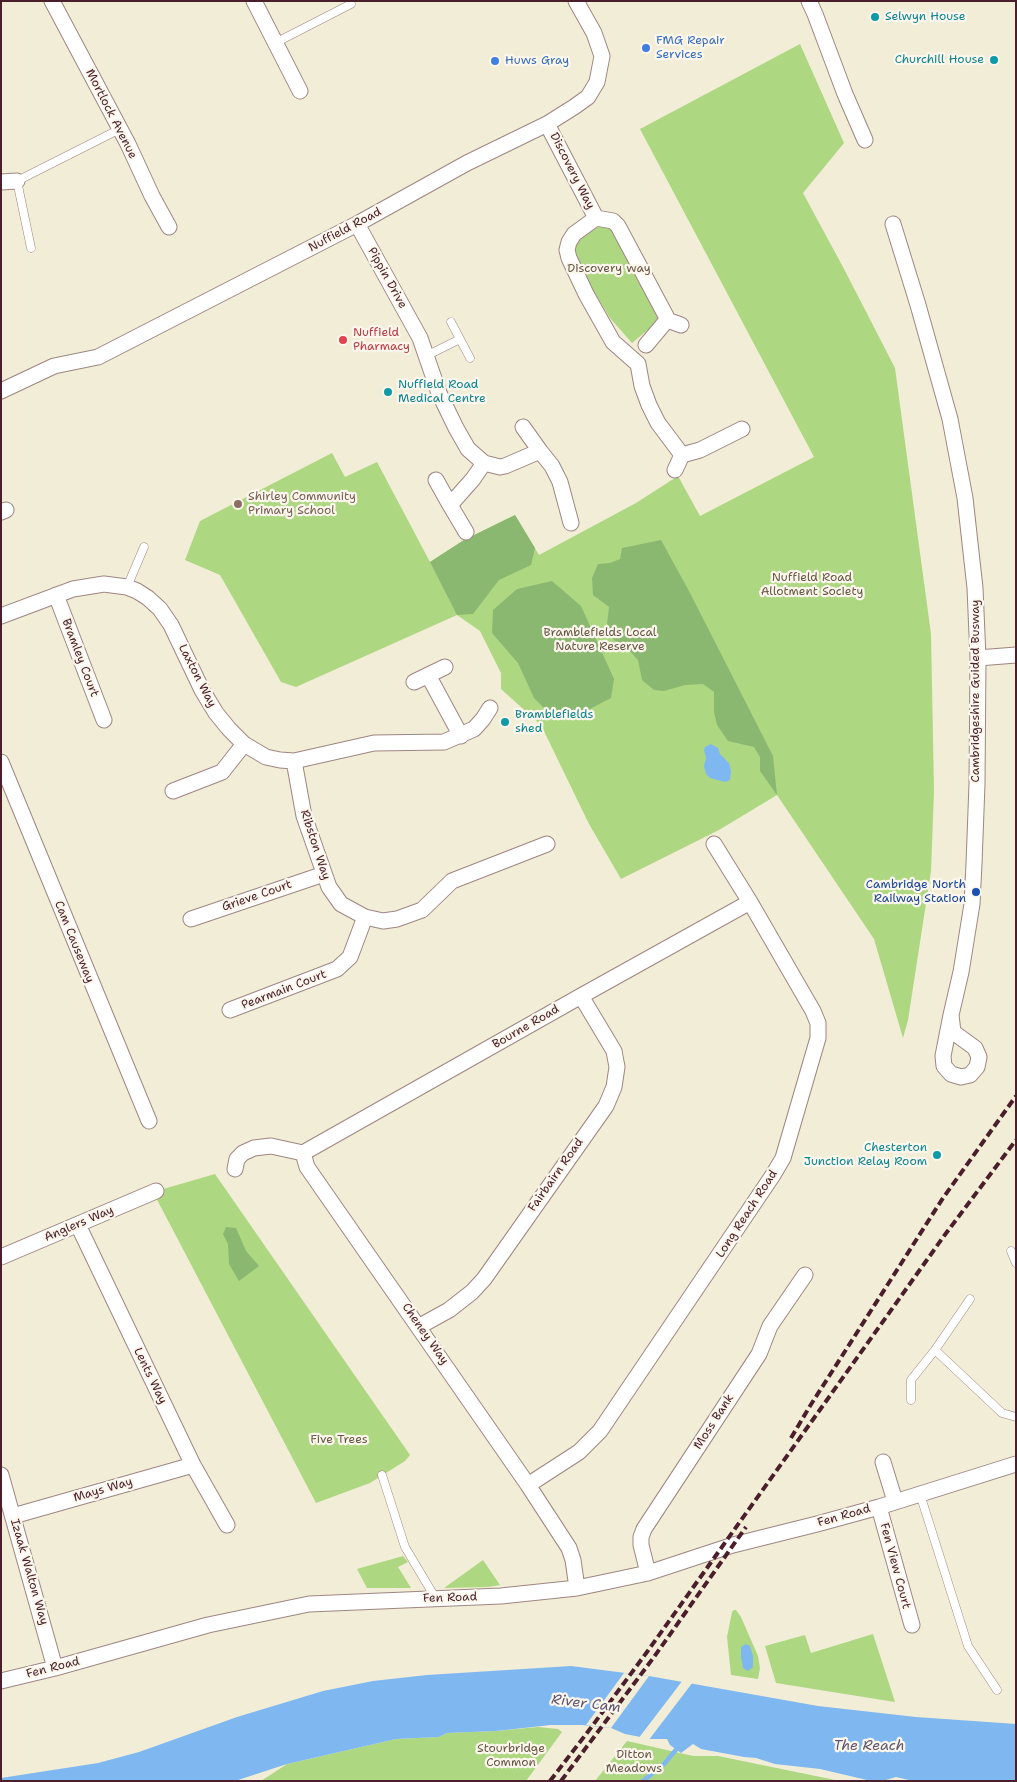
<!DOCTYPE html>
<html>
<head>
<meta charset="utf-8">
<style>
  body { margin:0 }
  #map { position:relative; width:1017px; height:1782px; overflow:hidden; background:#f2edd7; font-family:"Shantell Sans",sans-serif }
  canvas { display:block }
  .frame { position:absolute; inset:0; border:2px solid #4a1f2b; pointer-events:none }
</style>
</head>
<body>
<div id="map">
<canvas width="1017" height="1782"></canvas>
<div class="frame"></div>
</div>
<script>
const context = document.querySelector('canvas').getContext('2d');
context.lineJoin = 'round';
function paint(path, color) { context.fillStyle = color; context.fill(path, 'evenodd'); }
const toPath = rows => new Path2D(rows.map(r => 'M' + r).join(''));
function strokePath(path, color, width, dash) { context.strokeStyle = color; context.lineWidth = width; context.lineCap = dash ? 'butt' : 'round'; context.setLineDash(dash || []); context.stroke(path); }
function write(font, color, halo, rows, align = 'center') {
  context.font = font + ' "Shantell Sans",sans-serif'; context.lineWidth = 4.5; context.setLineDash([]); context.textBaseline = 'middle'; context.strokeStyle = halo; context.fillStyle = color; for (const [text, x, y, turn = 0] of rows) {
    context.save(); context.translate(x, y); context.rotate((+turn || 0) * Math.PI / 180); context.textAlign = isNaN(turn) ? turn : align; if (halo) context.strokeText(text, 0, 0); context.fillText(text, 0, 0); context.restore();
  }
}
const green = toPath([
  [800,44,844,143,803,193,843,267,895,368,931,634,934,791,931,871,908,1020,903,1038,874,939,777,795,719,830,621,879,589,824,541,725,501,689,501,673,480,631,457,615,296,687,281,682,220,575,185,560,200,521,332,453,345,477,377,462,430,562,464,540,515,515,539,555,636,503,678,476,700,516,814,457,640,129],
  [604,226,612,227,660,318,656,323,632,343,610,318,585,277,574,247,580,239,598,227],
  [215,1174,410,1455,405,1461,370,1483,316,1503,153,1192],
  [403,1556,408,1562,398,1567,411,1588,367,1588,357,1569],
  [483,1560,500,1585,488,1587,444,1588],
  [734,1610,736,1610,741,1617,758,1656,760,1668,758,1679,731,1675,727,1637,732,1612],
  [873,1634,895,1702,776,1683,765,1646,805,1635,811,1653],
  [538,1727,558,1729,562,1732,526,1781,261,1781,287,1764,396,1739,439,1737,447,1733,496,1731],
  [627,1741,693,1756,718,1756,840,1781,595,1781]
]);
const forest = toPath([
  [515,515,535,548,531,565,499,580,473,614,457,615,430,562,464,540],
  [661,540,690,593,773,756,777,795,760,771,760,757,754,747,728,741,717,725,714,712,714,692,703,684,685,685,664,691,654,690,642,680,638,660,628,649,614,640,607,624,609,607,593,595,592,578,598,564,610,563,620,559,622,548],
  [552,581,581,606,614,679,611,698,588,710,551,715,534,698,518,663,492,633,493,610,517,589],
  [226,1227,236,1228,246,1251,259,1266,239,1281,229,1264,228,1244,223,1234]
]);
const water = toPath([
  [711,744,718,748,720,754,729,763,731,771,730,780,725,782,710,778,706,774,704,766,706,758,704,750,705,747],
  [746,1644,750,1646,753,1656,753,1667,748,1671,743,1668,741,1658,741,1647],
  [571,1666,649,1676,818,1706,916,1717,1016,1724,1016,1781,913,1781,896,1777,886,1780,867,1780,820,1769,775,1764,756,1758,744,1757,701,1749,693,1744,681,1753,670,1745,667,1739,651,1739,625,1734,611,1728,582,1725,551,1725,496,1731,447,1733,439,1737,396,1739,287,1764,235,1781,1,1781,1,1778,98,1763,139,1752,237,1717,323,1691,373,1681,427,1675]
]);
const pier = toPath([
  [624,1673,649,1676,611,1728,586,1725],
  [683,1680,693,1682,648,1741,638,1739]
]);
const stream = toPath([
  [643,1781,664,1764,680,1745]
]);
const service = toPath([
  [275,43,351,4],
  [31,248,17,181,120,129],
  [451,322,470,358],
  [426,356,460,339],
  [127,587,144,547],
  [1011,1251,1016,1263],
  [970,1299,935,1350,1002,1413,1016,1417],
  [911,1400,911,1380,935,1350],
  [382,1475,405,1547,436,1599],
  [920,1494,968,1646,997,1690]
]);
const minor = toPath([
  [52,1,128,144,152,196,169,227],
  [254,1,300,91],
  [809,1,815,14,845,94,865,140],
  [547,124,596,218,613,221,618,226,666,316,667,320,646,345],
  [1,182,17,181],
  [596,218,574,234,569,242,567,250,569,258,586,294,613,342,638,364,642,386,649,405,658,423,682,455,700,450,742,429],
  [357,224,420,338,439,393,456,428,468,449,484,463,500,467,505,466,540,451,552,466,560,482,571,523],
  [893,224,918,305,950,419,965,498,975,588,978,658,977,784,974,864,972,904,961,972,951,1015,943,1056,944,1066,951,1074,961,1077,970,1075,977,1067,979,1057,975,1048,953,1032,951,1015],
  [667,320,681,325],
  [1,391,54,366,98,357,357,224,467,163,547,124,574,107,588,97,597,82,602,56,594,33,576,1],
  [523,427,540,451],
  [675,470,682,455],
  [436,480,450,505],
  [1,512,6,510],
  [466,532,450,505,473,479,484,463],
  [56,595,104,720],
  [1,616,73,589,104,584,127,587,137,591,148,598,160,609,171,625,202,690,216,713,229,729,244,744,266,757,280,760,294,761,374,743,444,742,474,729,483,719,490,708],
  [978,658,1016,655],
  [428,675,461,736],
  [414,682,445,667],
  [294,761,304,816,329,887,341,904,365,917,383,921,397,919,422,910,452,881,547,844],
  [1,762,149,1121],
  [173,791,222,772,244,744],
  [191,919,324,874],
  [230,1010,337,969,350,957,365,917],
  [303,1153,307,1167,528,1485,569,1548,573,1560,577,1588],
  [303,1153,581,996,750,902],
  [235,1169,237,1159,243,1153,254,1148,271,1146,303,1153],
  [78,1225,193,1465,227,1525],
  [1,1257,156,1191],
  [420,1326,449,1310,472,1292,484,1279,606,1106,614,1087,617,1067,614,1051,581,996],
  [883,1462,895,1501],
  [1,1475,55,1668],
  [528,1485,579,1452,600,1431,773,1175,783,1158,818,1038,818,1023,813,1011,750,902,714,844],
  [879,1507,912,1625],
  [13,1516,193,1465],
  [648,1573,641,1545,641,1537,644,1529,759,1354,770,1326,805,1275],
  [1,1681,55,1668,208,1625,309,1604,501,1596,577,1588,648,1573,733,1545,817,1524,879,1507,1016,1464]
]);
const rail = toPath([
  [791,1438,810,1406,943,1198,1016,1096],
  [550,1781,590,1729,647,1652,944,1236,1016,1140],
  [561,1781,654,1657,746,1527]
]);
const markers = [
  [875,17,5,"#0f9aa8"],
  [646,48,5,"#3f7fe0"],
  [994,60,5,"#0f9aa8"],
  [495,61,5,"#3f7fe0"],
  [343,340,5,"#e0444e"],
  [388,392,5,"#0f9aa8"],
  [238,504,5,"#8d6e63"],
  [505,722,5,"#0f9aa8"],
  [976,892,5,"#1a4fb4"],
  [937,1155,5,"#0f9aa8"]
];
const cultureNames = [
  ["Selwyn House",885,17],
  ["Churchill House",984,60,"right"],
  ["Nuffield Road",398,385],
  ["Medical Centre",398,399],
  ["Bramblefields",515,715],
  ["shed",515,729],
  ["Chesterton",927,1148,"right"],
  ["Junction Relay Room",927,1162,"right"]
];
const shopNames = [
  ["FMG Repair",656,41],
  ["Services",656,55],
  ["Huws Gray",505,61]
];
const streetNames = [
  ["Mortlock Avenue",111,114,63],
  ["Discovery Way",572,171,63],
  ["Nuffield Road",345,230,-28],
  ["Pippin Drive",387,278,61],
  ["Bramley Court",80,658,69],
  ["Laxton Way",197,676,63],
  ["Cambridgeshire Guided Busway",976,691,-90],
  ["Ribston Way",315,845,72],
  ["Grieve Court",257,896,-19],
  ["Cam Causeway",74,942,68],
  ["Pearmain Court",284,990,-21],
  ["Bourne Road",526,1027,-30],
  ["Fairbairn Road",556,1175,-55],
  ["Long Reach Road",747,1214,-57],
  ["Anglers Way",79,1224,-23],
  ["Cheney Way",425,1334,55],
  ["Lents Way",150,1376,64],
  ["Moss Bank",714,1422,-57],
  ["Mays Way",103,1490,-16],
  ["Fen Road",844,1516,-16],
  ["Fen View Court",895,1566,75],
  ["Izaak Walton Way",29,1572,74],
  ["Fen Road",450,1598,-2],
  ["Fen Road",53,1668,-14]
];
const parkNames = [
  ["Discovery way",609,269],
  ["Nuffield Road",812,578],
  ["Allotment Society",812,592],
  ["Bramblefields Local",600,633],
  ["Nature Reserve",600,647],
  ["Five Trees",339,1440],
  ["Stourbridge",511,1749],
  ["Common",511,1763],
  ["Ditton",634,1755],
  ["Meadows",634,1769]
];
const healthNames = [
  ["Nuffield",353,333],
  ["Pharmacy",353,347]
];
const educationNames = [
  ["Shirley Community",248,497],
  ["Primary School",248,511]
];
const transitNames = [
  ["Cambridge North",966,885],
  ["Railway Station",966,899]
];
const waterNames = [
  ["River Cam",586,1704,7],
  ["The Reach",869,1746]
];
paint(green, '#aed782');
paint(forest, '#8ab870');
paint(water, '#7fb8f0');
paint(pier, '#f2edd7');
strokePath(stream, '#7fb8f0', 4.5);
strokePath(service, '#9e8681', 9);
strokePath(minor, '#9e8681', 17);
strokePath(service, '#fff', 8);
strokePath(minor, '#fff', 15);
strokePath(rail, '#4a1f2b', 4, [8, 4]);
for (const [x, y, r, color] of markers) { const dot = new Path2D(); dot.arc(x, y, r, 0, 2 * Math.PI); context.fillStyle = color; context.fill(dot); strokePath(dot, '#fbf7ec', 2); }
write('12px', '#0d838f', '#fbf7ec', cultureNames, 'left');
write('12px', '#366cbe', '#fbf7ec', shopNames, 'left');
write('12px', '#4a1f2b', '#fbf7ec', streetNames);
write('12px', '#685645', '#fbf7ec', parkNames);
write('12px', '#be3a42', '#fbf7ec', healthNames, 'left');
write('12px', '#785e54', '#fbf7ec', educationNames, 'left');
write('12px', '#164399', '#fbf7ec', transitNames, 'right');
write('italic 14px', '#5d5570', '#fbf7ec', waterNames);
</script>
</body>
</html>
